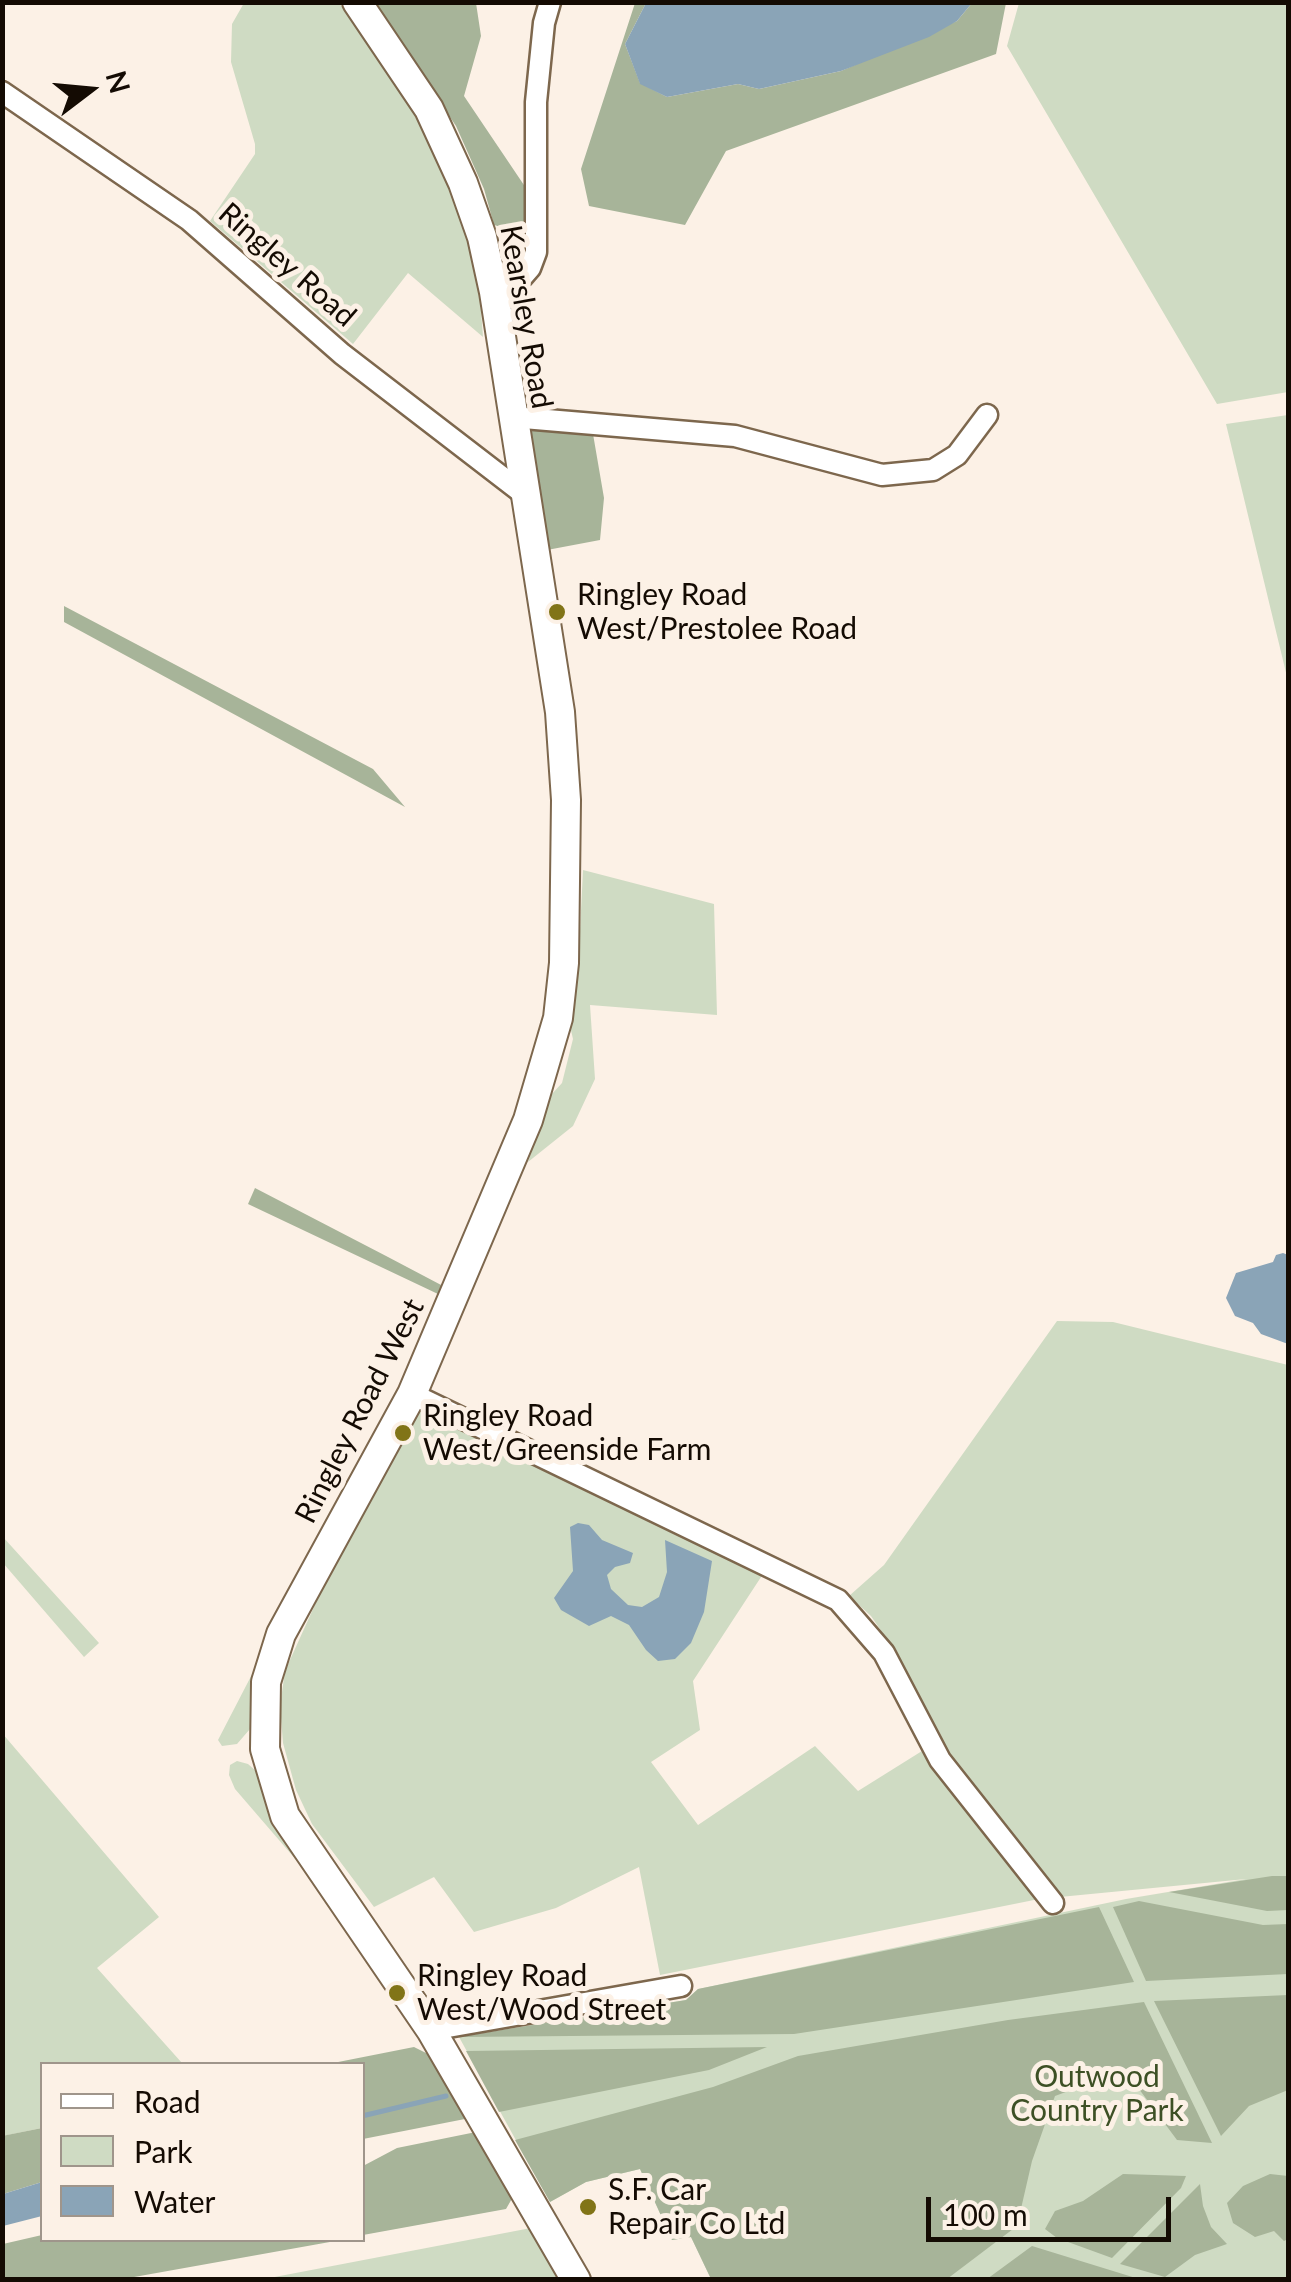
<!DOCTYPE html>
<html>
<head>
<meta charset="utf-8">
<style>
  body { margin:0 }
  #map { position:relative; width:1291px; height:2282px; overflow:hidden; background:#fcf1e6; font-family:Lato,sans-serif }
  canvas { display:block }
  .frame { position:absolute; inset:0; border:5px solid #140b03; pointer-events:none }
  .legend { position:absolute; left:40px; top:2062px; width:325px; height:180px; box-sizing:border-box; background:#fcf1e6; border:2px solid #9f958b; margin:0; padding:12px 18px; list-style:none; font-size:30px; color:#140b03 }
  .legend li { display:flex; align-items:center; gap:20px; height:50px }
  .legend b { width:50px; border:2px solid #9f958b }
  .north { position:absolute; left:40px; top:40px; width:100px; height:100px; -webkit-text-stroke:8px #fcf1e6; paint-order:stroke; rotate:74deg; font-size:28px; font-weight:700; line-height:40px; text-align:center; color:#140b03 }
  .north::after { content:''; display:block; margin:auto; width:35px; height:45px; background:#140b03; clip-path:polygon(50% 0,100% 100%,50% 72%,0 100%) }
  .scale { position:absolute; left:926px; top:2197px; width:245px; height:45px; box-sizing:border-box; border:5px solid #140b03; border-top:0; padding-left:12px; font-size:30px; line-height:35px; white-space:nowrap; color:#140b03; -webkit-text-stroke:8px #fcf1e6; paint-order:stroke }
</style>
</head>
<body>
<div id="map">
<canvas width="1291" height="2282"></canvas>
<div class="frame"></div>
<ul class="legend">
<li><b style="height:12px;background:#fff"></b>Road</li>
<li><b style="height:28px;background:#cfdbc3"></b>Park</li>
<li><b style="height:28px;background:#8aa4b7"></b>Water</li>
</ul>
<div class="north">N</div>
<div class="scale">100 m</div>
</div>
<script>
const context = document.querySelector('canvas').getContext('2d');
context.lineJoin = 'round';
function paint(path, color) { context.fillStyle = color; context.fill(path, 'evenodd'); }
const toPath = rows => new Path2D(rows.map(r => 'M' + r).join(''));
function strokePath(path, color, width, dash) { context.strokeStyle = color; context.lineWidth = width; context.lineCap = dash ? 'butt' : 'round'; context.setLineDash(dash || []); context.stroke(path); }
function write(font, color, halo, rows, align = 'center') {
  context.font = font + ' Lato,sans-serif'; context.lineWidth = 10; context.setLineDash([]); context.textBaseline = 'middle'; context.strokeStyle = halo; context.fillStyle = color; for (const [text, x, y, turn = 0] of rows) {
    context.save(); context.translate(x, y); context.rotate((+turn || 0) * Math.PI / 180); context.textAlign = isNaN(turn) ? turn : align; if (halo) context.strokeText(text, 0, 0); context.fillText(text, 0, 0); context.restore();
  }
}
const green = toPath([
  [244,3,339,3,358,27,395,81,427,137,459,206,478,271,483,337,408,273,353,344,210,221,255,154,255,144,231,62,232,24],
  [1019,3,1288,3,1288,392,1217,404,1007,46],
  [1288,415,1288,681,1226,424],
  [583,870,714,904,717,1015,590,1005,595,1079,573,1126,528,1162,551,1095,562,1083,573,1039,570,1026,578,972],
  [1057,1321,1113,1322,1288,1365,1288,2279,711,2279,691,2237,672,2240,640,2169,586,2182,550,2202,459,2037,686,2000,698,1989,1126,1899,1246,1879,1039,1899,660,1975,639,1867,556,1908,474,1932,434,1877,374,1907,312,1824,296,1790,283,1743,280,1706,285,1671,337,1556,420,1404,763,1574,693,1681,700,1730,651,1762,698,1825,815,1746,858,1791,938,1741,888,1641,871,1616,849,1596,884,1565],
  [3,1537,99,1643,84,1657,3,1563],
  [262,1655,250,1729,237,1744,222,1746,218,1740],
  [2,1733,159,1917,97,1968,182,2063,42,2064,42,2128,3,2136],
  [237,1761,248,1764,256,1771,267,1806,316,1883,235,1789,229,1775,230,1765],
  [531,2228,562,2280,259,2280]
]);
const forest = toPath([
  [373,3,476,3,481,36,464,96,530,194,530,235,494,225,484,189,456,126],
  [635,3,646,3,625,44,640,83,667,97,738,84,759,89,841,71,957,21,972,3,1006,3,996,54,726,151,685,225,589,206,581,169],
  [525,428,593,434,604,498,600,540,547,550],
  [64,606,373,769,405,807,64,622],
  [255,1188,388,1257,443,1286,438,1294,248,1204],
  [1272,1876,1288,1876,1288,1910,1267,1911,1169,1892],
  [1139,1901,1263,1925,1288,1924,1288,1974,1146,1981,1113,1907],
  [1099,1907,1134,1982,794,2034,459,2037,686,2000,698,1989],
  [1288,1995,1288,2090,1249,2106,1221,2136,1154,2001],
  [1144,2002,1212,2143,1177,2140,1133,2081,1098,2080,1055,2096,1032,2161,1017,2226,947,2279,711,2279,691,2237,672,2240,640,2169,586,2182,550,2202,515,2140,713,2087,798,2056,1008,2020],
  [414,2047,434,2057,470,2118,363,2139,362,2064,328,2064],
  [767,2047,709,2070,499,2112,466,2051],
  [42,2128,42,2182,3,2194,2,2136],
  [476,2132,514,2195,506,2209,363,2235,363,2166,397,2148],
  [1123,2174,1186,2176,1181,2188,1112,2258,1057,2238,1045,2229,1055,2211,1083,2201],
  [1270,2174,1288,2176,1288,2239,1284,2241,1274,2231,1255,2237,1233,2223,1227,2203,1243,2186],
  [1200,2184,1203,2206,1211,2227,1227,2244,1195,2255,1165,2277,1120,2264],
  [42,2235,42,2240,341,2240,123,2279,3,2279,3,2244],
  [1032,2246,1139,2279,987,2279]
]);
const water = toPath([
  [646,3,646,2,972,3,957,21,929,37,841,71,759,89,738,84,667,97,640,84,625,44],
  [1283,1253,1288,1255,1288,1344,1261,1334,1253,1323,1235,1316,1226,1298,1236,1273,1273,1262,1276,1255],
  [578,1523,589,1525,602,1540,633,1553,630,1563,615,1567,607,1575,611,1589,628,1605,642,1607,659,1597,667,1572,665,1540,712,1561,704,1612,691,1643,675,1659,658,1661,646,1650,629,1625,611,1616,589,1626,561,1610,554,1598,573,1571,570,1527],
  [42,2182,42,2216,3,2226,3,2194]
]);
const stream = toPath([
  [362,2116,446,2096]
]);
const minor = toPath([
  [2,92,189,220,342,354,524,494],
  [494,292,517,283,530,268,536,252,536,102,544,23,550,2],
  [512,417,735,436,882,475,933,470,957,455,987,415],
  [412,1394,838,1600,884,1653,940,1760,1053,1903],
  [431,2030,681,1986]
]);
const major = toPath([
  [357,2,429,109,463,183,482,237,494,292,560,712,566,800,564,963,558,1018,528,1120,412,1394,281,1634,266,1682,265,1749,285,1816,431,2030,576,2280]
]);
const markers = [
  [557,612,10,"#817417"],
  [403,1433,10,"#817417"],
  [397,1993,10,"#817417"],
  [588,2207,10,"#817417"]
];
const streetNames = [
  ["Ringley Road",287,265,41],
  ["Kearsley Road",526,317,80],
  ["Ringley Road West",360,1411,-63]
];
const poiNames = [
  ["Ringley Road",577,595],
  ["West/Prestolee Road",577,629],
  ["Ringley Road",423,1416],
  ["West/Greenside Farm",423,1450],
  ["Ringley Road",417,1976],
  ["West/Wood Street",417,2010],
  ["S.F. Car",608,2190],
  ["Repair Co Ltd",608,2224]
];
const parkNames = [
  ["Outwood",1097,2077],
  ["Country Park",1097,2111]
];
paint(green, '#cfdbc3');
paint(forest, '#a7b499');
paint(water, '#8aa4b7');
strokePath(stream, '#8aa4b7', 5);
strokePath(minor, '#7d674d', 25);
strokePath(major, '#7d674d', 32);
strokePath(minor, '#fff', 20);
strokePath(major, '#fff', 28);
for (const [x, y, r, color] of markers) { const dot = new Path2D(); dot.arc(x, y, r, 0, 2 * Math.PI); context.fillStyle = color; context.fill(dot); strokePath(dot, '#fcf1e6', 4); }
write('30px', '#140b03', '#fcf1e6', streetNames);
write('30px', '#140b03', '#fcf1e6', poiNames, 'left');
write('30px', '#3d5025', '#fcf1e6', parkNames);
</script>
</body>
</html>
